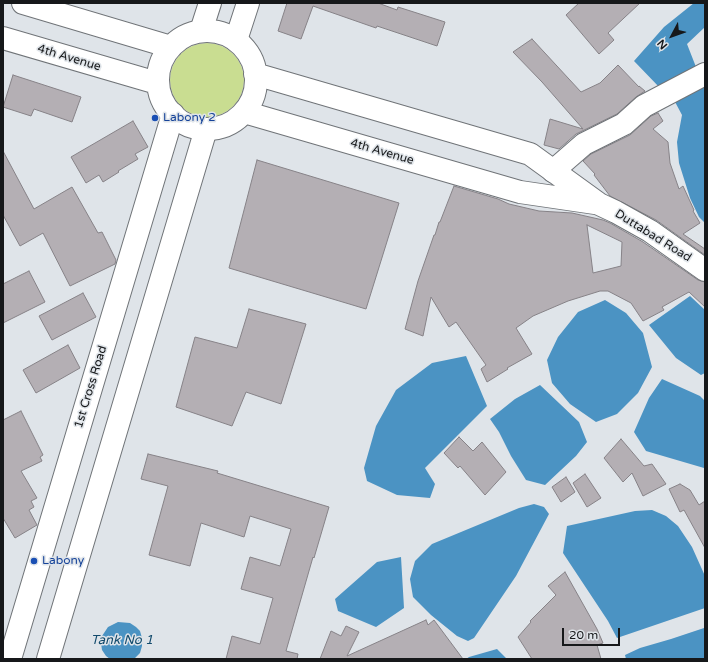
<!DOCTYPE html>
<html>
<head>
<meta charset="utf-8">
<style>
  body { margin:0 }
  #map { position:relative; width:708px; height:662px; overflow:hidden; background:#dfe4e9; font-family:"Varela Round",sans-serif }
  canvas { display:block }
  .frame { position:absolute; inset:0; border:4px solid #16181a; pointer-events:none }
  .north { position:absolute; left:652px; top:16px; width:40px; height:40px; -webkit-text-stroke:3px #dfe4e9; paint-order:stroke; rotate:229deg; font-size:11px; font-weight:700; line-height:16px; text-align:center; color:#16181a }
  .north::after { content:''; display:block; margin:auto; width:14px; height:18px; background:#16181a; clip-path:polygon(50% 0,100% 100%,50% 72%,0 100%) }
  .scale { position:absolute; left:562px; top:628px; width:58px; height:18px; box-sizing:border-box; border:2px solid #16181a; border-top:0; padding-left:5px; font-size:12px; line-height:14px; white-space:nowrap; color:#16181a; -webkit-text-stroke:3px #dfe4e9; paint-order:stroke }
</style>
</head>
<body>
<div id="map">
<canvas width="708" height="662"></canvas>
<div class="frame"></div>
<div class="north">N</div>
<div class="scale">20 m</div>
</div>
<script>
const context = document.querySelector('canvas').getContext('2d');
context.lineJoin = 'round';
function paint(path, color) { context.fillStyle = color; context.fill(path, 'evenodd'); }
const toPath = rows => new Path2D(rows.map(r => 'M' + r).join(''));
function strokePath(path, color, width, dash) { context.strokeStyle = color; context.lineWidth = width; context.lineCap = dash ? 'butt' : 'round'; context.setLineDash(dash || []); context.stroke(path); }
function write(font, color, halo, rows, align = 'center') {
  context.font = font + ' "Varela Round",sans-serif'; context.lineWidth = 3; context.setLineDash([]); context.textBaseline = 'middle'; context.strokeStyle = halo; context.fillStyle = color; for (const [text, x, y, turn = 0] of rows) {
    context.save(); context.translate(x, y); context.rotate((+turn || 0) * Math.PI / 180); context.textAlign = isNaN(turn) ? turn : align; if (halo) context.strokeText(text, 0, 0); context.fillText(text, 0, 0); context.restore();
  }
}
const green = toPath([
  '170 80a37 37 0 1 1 74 0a37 37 0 1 1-74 0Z'
]);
const water = toPath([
  [694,3,705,3,705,27,687,44,696,67,660,88,634,61,664,27],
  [705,84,705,223,699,217,690,198,679,163,677,142,682,115,674,100],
  [690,296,705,310,705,373,701,375,676,358,649,325],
  [605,300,626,313,643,333,652,367,638,393,617,414,596,422,570,404,552,383,547,360,558,337,578,312],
  [466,356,487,406,425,468,435,484,430,498,397,495,367,481,364,468,376,426,396,390,432,363],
  [662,379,700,396,705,401,704,468,646,451,634,432,649,398],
  [540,385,579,422,587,442,576,456,545,485,526,480,511,456,499,432,490,419,515,399],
  [534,504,544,507,549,514,516,576,474,638,468,641,457,636,431,615,413,597,410,579,415,561,432,544,519,508],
  [652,510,666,516,678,526,692,547,705,576,705,608,617,638,608,621,563,553,567,526,635,511],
  [401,557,404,608,376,627,338,611,335,599,377,562],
  [118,622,130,623,136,627,140,631,142,638,142,646,140,653,134,659,110,659,106,656,102,650,101,643,102,636,108,627],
  [704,628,705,628,705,659,626,659,625,655,640,648,671,639],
  [497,649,507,659,466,659,469,657]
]);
const building = toPath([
  [287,3,378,3,397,10,398,7,445,22,437,46,377,26,376,28,313,6,301,39,278,31,287,3],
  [579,3,640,3,608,33,614,40,599,54,566,15,579,3],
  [532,39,581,92,600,83,618,65,639,87,639,86,645,91,636,97,617,114,576,134,559,149,544,145,550,119,583,129,542,82,513,52,532,39],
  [13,75,81,97,72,122,34,109,31,116,3,107,13,75],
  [658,113,663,121,653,129,668,142,670,163,679,189,683,186,694,210,693,211,700,223,683,234,705,249,705,255,656,220,610,196,594,175,595,174,583,161,591,154,630,135,651,116,658,113],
  [133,121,148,147,135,154,138,159,118,171,119,172,103,182,99,175,86,183,71,157,133,121],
  [3,151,34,209,72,187,98,233,102,232,116,260,115,264,70,286,43,233,20,246,3,215,3,151],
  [257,160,399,203,366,309,229,268,257,160],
  [454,186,498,199,509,204,539,211,572,213,603,220,610,223,643,242,698,280,705,282,705,307,689,292,662,307,664,310,643,321,631,303,608,291,600,291,568,301,533,316,516,328,532,354,507,368,508,369,487,382,481,369,486,365,456,322,449,327,431,297,423,336,405,329,418,281,434,235,435,235,439,222,440,222,454,186],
  [587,225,622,242,621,266,593,273,587,225],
  [29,271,45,302,3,323,3,284,29,271],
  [83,293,96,317,52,340,39,316,83,293],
  [249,309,306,324,281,404,246,392,232,426,176,407,195,337,237,348,249,309],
  [68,345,80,368,36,393,23,370,68,345],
  [21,411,43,455,40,457,42,461,21,471,37,498,31,501,34,507,29,510,37,525,15,538,3,518,3,420,21,411],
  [459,437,473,451,482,442,506,472,485,495,460,466,458,468,444,453,459,437],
  [621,439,644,466,652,464,666,484,643,496,632,473,623,482,604,458,621,439],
  [148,454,218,471,217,473,329,507,314,558,313,557,286,651,298,654,297,659,226,659,232,636,260,644,273,598,241,589,250,557,280,566,291,529,250,516,244,537,201,523,190,566,149,555,168,486,141,479,148,454],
  [585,474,601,498,587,507,573,483,585,474],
  [566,477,575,492,561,502,552,487,566,477],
  [680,484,690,490,699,505,705,501,705,548,684,510,680,512,669,489,680,484],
  [565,572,597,629,603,643,597,645,601,659,532,659,518,637,531,622,530,621,556,595,548,586,565,572],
  [426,620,428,625,434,620,463,659,320,659,331,631,341,636,346,626,359,632,347,656,426,620]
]);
const minor = toPath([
  [201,31,210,3],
  [236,40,248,3],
  [553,171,584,144,624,124,644,106,705,74],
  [10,659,173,114],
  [48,659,206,129]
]);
const major = toPath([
  [23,3,171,47],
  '158 80a49 49 0 1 1 98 0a49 49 0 1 1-98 0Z',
  [3,38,157,83],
  [255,74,530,154,599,204,616,212,650,231,705,270],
  [244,112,520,192,595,203]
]);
const markers = [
  [155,118,4,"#1a4fb4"],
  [34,561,4,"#1a4fb4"]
];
const streetNames = [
  ["4th Avenue",69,58,17],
  ["4th Avenue",382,152,16],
  ["Duttabad Road",653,236,32],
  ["1st Cross Road",91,387,-73]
];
const transitNames = [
  ["Labony 2",163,118],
  ["Labony",42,561]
];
const waterNames = [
  ["Tank No 1",122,641]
];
paint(green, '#c9dd91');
paint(water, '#4b93c3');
paint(building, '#b4afb4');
strokePath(building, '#868287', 1);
strokePath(minor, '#707478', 24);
strokePath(major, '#707478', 24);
strokePath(minor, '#fff', 22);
strokePath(major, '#fff', 22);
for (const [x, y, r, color] of markers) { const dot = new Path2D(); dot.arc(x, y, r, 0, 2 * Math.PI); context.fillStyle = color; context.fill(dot); strokePath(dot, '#dfe4e9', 1.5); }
write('12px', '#16181a', '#dfe4e9', streetNames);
write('12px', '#164399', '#dfe4e9', transitNames, 'left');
write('italic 13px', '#124a6c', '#dfe4e9', waterNames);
</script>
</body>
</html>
